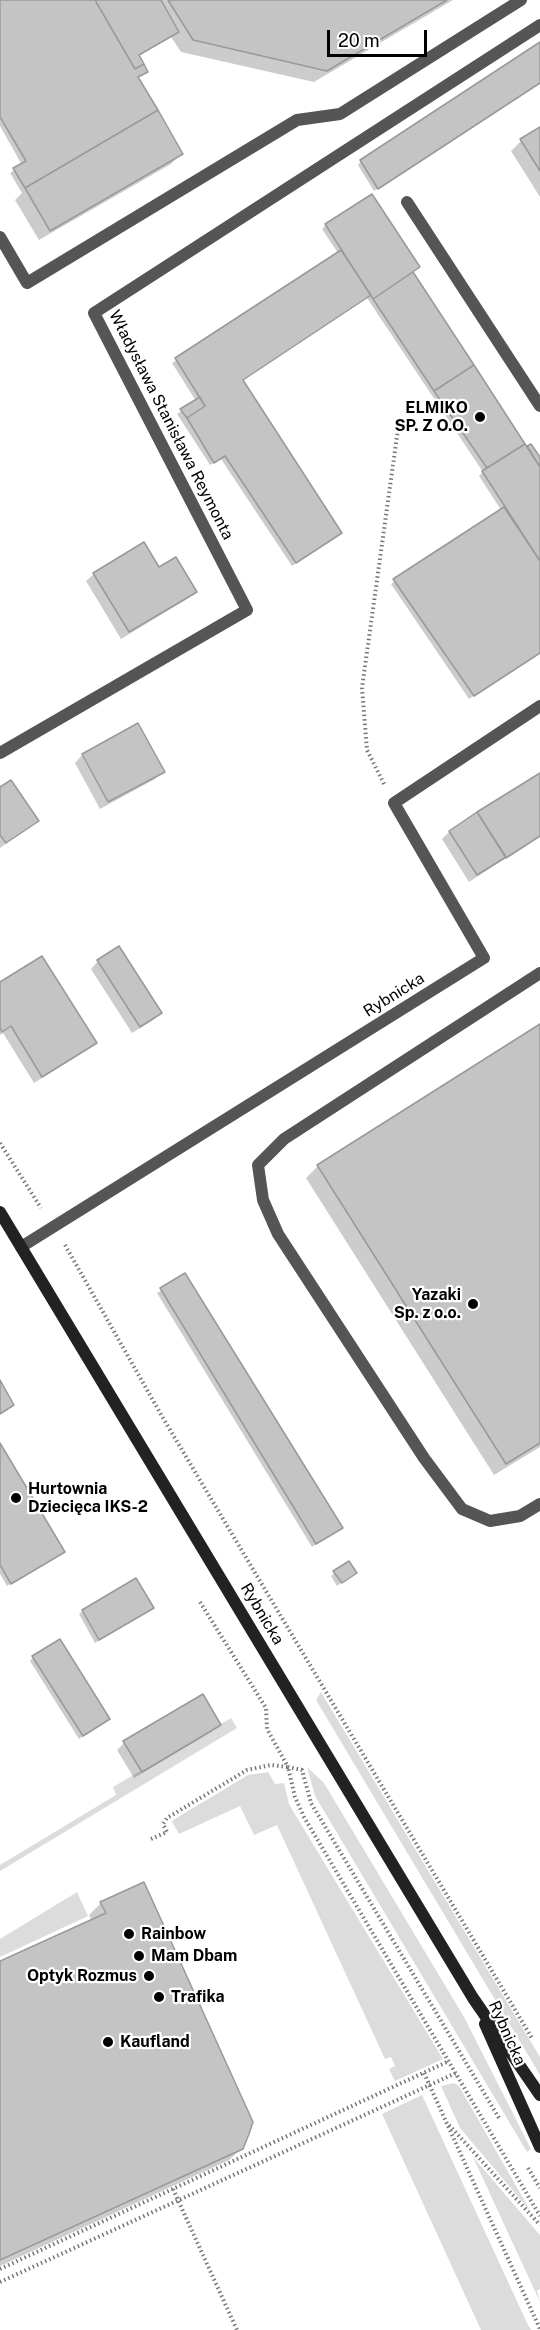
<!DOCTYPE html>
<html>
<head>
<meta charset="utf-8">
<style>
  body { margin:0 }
  #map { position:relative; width:540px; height:2330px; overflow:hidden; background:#fff; font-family:"Public Sans",sans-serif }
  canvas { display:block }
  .scale { position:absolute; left:327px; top:30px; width:100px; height:27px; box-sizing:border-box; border:3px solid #000; border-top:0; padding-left:8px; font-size:18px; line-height:21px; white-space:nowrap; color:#000; -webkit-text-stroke:4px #fff; paint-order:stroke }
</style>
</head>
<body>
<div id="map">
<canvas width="540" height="2330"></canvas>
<div class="scale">20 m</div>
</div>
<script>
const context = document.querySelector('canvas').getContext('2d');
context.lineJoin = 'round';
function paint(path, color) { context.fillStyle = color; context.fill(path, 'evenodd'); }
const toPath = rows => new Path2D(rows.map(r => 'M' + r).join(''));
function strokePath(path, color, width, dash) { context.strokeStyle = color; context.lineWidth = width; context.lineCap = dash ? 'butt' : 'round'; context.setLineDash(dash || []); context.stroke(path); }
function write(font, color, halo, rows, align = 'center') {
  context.font = font + ' "Public Sans",sans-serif'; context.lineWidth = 4.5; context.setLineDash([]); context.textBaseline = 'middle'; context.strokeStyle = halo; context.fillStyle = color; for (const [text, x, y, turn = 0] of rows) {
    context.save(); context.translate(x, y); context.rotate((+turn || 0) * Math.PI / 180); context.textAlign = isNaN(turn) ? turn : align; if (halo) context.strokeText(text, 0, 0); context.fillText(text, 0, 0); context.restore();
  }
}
const green = toPath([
  [321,1692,540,2057,540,2075,316,1700],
  [231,1718,237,1728,0,1871,0,1865,116,1795,113,1787],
  [307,1767,324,1783,464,2017,531,2149,527,2152,315,1796],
  [268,1772,275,1784,284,1783,289,1804,296,1816,443,2059,395,2081,389,2069,395,2066,391,2057,385,2059,277,1825,254,1835,240,1806,179,1834,172,1822,173,1820,248,1775],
  [77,1892,88,1916,0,1957,0,1939],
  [454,2083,459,2086,531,2212,460,2128,441,2086],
  [422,2095,527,2323,531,2330,481,2330,382,2114],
  [473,2157,540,2235,540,2289,537,2291,540,2302]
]);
const shadow = toPath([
  [0,0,453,0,314,82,181,52,171,37,137,56,146,71,137,78,181,153,171,164,39,240,15,200,22,193,10,173,22,165,0,126],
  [540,44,540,83,374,191,358,165,361,161],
  [540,129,540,197,511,151,521,141],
  [326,225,412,273,526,448,531,446,540,460,540,653,469,699,391,584,501,510,479,476,483,472,367,298,241,381,336,536,292,566,221,459,210,465,177,414,196,401,172,363,338,253,322,229],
  [158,569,195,592,187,599,121,639,86,581,94,574],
  [137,725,163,771,155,779,100,809,75,763,82,755],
  [540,775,540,836,469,882,442,839,449,832],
  [0,789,37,821,0,848],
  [98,961,160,1013,153,1020,132,1033,91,969],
  [0,984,95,1043,87,1050,34,1083,3,1033,0,1035],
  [540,1025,540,1447,494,1475,306,1178,318,1166],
  [184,1275,341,1528,312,1547,157,1293],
  [0,1446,59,1555,7,1586,0,1574],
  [334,1573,351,1576,337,1586,331,1576],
  [152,1608,95,1643,79,1614,83,1611],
  [33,1657,105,1722,79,1739,30,1661],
  [219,1725,211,1732,134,1778,117,1750,124,1743],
  [101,1903,242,2148,229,2160,0,2266,0,1963,92,1921,89,1915]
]);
const building = toPath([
  [0,0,95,0,135,69,144,64,148,72,138,77,158,110,25,188,13,168,26,161,0,117,0,0],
  [95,0,161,0,179,32,139,55,144,64,135,69,95,0],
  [168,0,447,0,327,71,193,40,168,0],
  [540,42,540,83,378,189,360,160,540,42],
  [158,110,183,154,50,231,25,188,158,110],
  [540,127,540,171,520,139,540,127],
  [372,194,420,267,373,299,325,224,372,194],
  [341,250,371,295,243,380,342,533,296,563,225,456,214,463,187,418,205,406,175,358,341,250],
  [413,272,474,365,434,391,373,299,413,272],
  [474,365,525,444,487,468,434,391,474,365],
  [200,397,205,406,187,418,180,409,200,397],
  [525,444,540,467,540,561,482,471,525,444],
  [531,444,540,457,540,467,527,446,531,444],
  [504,507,540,561,540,653,474,696,393,579,504,507],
  [144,542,159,567,176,557,197,592,129,632,93,573,144,542],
  [138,723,165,772,108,802,82,754,138,723],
  [540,773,540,836,506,858,477,812,540,773],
  [11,780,39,821,6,843,0,835,0,787,11,780],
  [477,812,506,857,477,875,449,831,477,812],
  [119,946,162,1013,140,1027,97,960,119,946],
  [42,956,97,1043,42,1077,11,1026,2,1032,0,1028,0,982,42,956],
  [540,1024,540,1443,506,1464,317,1165,540,1024],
  [185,1273,343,1528,316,1544,160,1288,185,1273],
  [0,1380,14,1405,0,1414,0,1380],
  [0,1443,65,1552,11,1584,0,1565,0,1443],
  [349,1561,357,1573,342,1583,333,1571,349,1561],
  [136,1578,154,1608,99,1640,82,1610,136,1578],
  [60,1639,110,1719,83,1736,32,1656,60,1639],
  [203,1694,221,1725,142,1772,123,1741,203,1694],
  [144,1882,253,2122,249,2134,243,2149,0,2260,0,1961,106,1913,100,1902,144,1882]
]);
const path = toPath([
  [384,784,367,750,362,688,398,429],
  [0,1143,41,1208],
  [65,1245,163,1418,533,2040],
  [200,1602,266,1708,267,1729,288,1767,302,1770,311,1803,499,2118],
  [151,1839,167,1832,163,1824,167,1818,247,1770,271,1765,288,1767,295,1797,304,1817,540,2216],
  [424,2073,540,2329],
  [449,2125,540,2225],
  [528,2168,540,2188],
  [173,2189,237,2330],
  [0,2269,449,2061],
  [0,2282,456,2073]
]);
const lane = toPath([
  [407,202,540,406],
  [0,237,27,283,297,120,340,114,521,0],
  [540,973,284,1139,258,1165,263,1200,278,1234,424,1458,462,1509,490,1521,520,1516,540,1504]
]);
const street = toPath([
  [0,753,247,610,94,313,540,25],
  [21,1247,484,958,394,803,540,706]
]);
const secondary = toPath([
  [0,1212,473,1998,540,2095],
  [485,2024,540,2147]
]);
const markers = [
  [480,417,6,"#000"],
  [473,1304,6,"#000"],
  [16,1498,6,"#000"],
  [129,1934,6,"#000"],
  [139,1956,6,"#000"],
  [149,1976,6,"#000"],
  [159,1997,6,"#000"],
  [108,2042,6,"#000"]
];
const poiNames = [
  ["ELMIKO",468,408,"right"],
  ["SP. Z O.O.",468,426,"right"],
  ["Yazaki",461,1295,"right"],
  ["Sp. z o.o.",461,1313,"right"],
  ["Hurtownia",28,1489],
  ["Dziecięca IKS-2",28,1507],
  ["Rainbow",141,1934],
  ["Mam Dbam",151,1956],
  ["Optyk Rozmus",137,1976,"right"],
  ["Trafika",171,1997],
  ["Kaufland",120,2042]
];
const streetNames = [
  ["Władysława Stanisława Reymonta",171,425,63],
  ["Rybnicka",394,995,-32],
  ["Rybnicka",262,1614,59],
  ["Rybnicka",507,2033,66]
];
paint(green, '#dcdcdc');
paint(shadow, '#0003');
paint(building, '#c4c4c4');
strokePath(building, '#999', 1.5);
strokePath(path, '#777', 4, [1.5, 3]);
strokePath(lane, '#555', 12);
strokePath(street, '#555', 12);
strokePath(secondary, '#222', 12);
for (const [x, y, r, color] of markers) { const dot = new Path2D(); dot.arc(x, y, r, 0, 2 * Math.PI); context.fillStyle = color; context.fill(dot); strokePath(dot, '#fff', 2); }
write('bold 16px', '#000', '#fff', poiNames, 'left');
write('16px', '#000', '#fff', streetNames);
</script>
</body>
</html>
